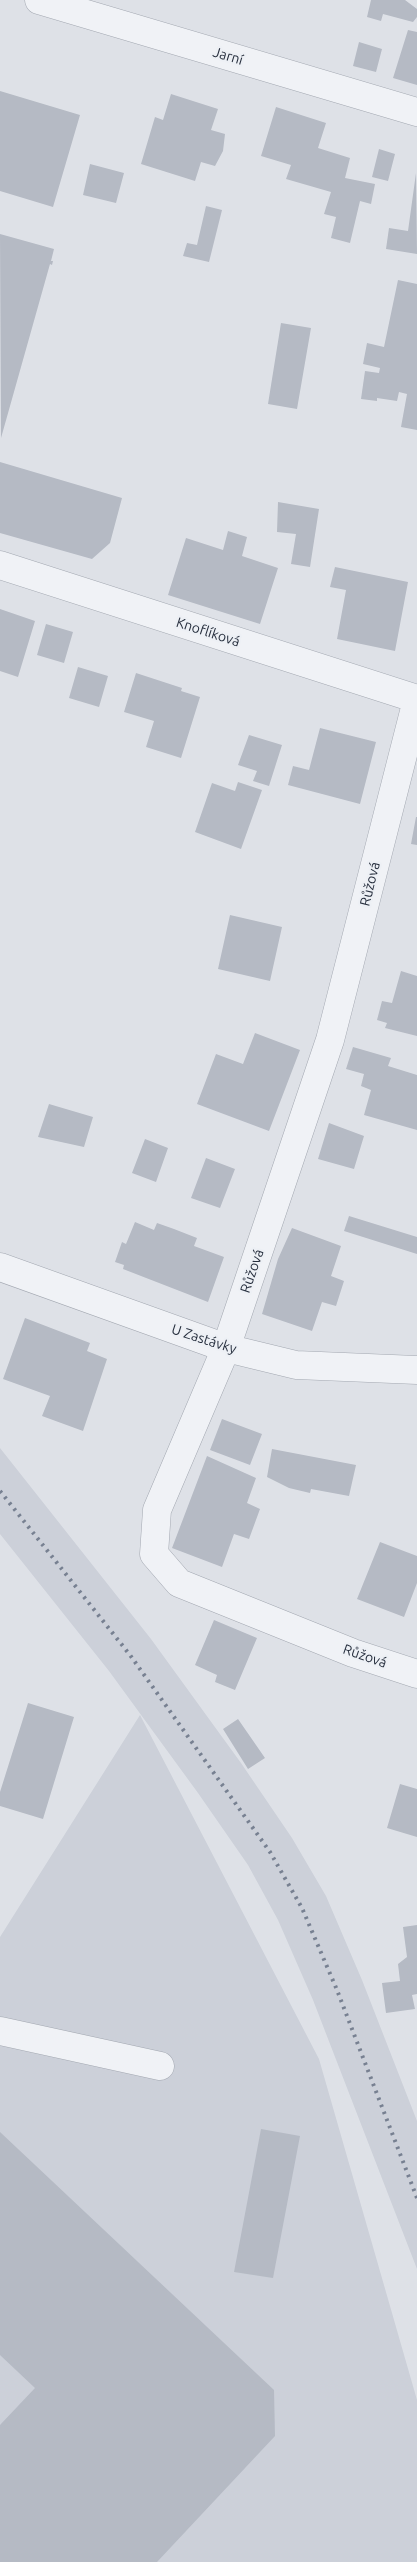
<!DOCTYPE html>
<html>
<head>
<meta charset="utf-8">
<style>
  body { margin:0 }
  canvas { display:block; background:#dee1e7 }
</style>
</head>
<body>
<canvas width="417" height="2562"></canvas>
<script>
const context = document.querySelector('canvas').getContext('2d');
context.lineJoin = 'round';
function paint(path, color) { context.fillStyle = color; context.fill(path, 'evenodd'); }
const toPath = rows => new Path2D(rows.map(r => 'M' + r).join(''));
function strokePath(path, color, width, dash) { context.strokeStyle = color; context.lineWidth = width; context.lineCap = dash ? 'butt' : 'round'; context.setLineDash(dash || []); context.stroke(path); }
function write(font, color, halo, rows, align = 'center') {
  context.font = font + ' Ubuntu,sans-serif'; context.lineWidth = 4.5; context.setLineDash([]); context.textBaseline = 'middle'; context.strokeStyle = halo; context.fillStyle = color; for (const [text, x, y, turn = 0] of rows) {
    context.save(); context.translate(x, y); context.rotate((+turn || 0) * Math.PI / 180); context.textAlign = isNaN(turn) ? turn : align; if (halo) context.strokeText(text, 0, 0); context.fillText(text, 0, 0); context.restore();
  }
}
const built = toPath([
  [0,1448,151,1639,241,1763,292,1838,326,1896,362,1980,417,2121,417,2269,313,2000,278,1920,248,1865,198,1793,109,1671,0,1534],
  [140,1715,319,2059,417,2400,417,2562,0,2562,0,1937]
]);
const building = toPath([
  [371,0,405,0,417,9,417,17,413,22,383,14,381,21,367,17],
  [408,30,417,32,417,85,393,78],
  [359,42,382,49,376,72,353,66],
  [0,91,80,115,53,207,0,191],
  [171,94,218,109,211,130,225,134,223,151,215,166,201,162,195,181,141,164,155,117,163,120],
  [276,107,326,123,318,148,350,158,345,178,375,184,371,204,360,201,350,243,331,238,336,217,324,214,331,192,286,179,291,165,261,156],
  [379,149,395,154,388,181,372,177],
  [90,164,124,173,116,203,83,195],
  [416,173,417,254,386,249,389,228,408,231],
  [206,206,222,210,209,262,183,256,187,243,197,245],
  [0,234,54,249,51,261,53,261,52,265,50,264,1,438],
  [398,280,417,284,417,430,401,427,407,394,399,392,397,401,377,398,377,401,361,399,365,371,379,373,380,368,363,364,367,343,384,347],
  [281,323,311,328,297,409,268,404],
  [0,462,122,498,110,543,92,559,0,533],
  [278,502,319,509,310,567,291,564,296,534,277,532],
  [228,531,247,537,242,556,278,568,260,624,168,595,186,538,223,550],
  [335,567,408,582,395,651,337,639,346,590,330,587],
  [0,609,35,621,18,677,0,671],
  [46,624,73,632,64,663,37,655],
  [78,667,108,676,99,707,69,698],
  [136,673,182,688,181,691,200,697,181,758,146,747,154,721,124,712],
  [320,728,376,742,360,804,288,785,293,766,309,770],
  [249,735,282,745,269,786,253,781,257,771,238,765],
  [238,782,262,790,241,849,195,832,212,783,235,791],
  [416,817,417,817,417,845,411,844],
  [230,915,282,927,270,981,218,969],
  [401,971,417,976,417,1036,385,1028,387,1023,377,1020,382,1001,392,1003],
  [255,1033,300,1050,269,1131,197,1104,216,1054,243,1064],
  [353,1047,391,1058,388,1066,417,1075,417,1130,364,1115,371,1090,361,1086,364,1074,346,1069],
  [49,1104,93,1117,84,1147,38,1137],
  [329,1123,364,1136,354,1169,318,1159],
  [145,1139,168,1148,156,1182,132,1173],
  [206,1158,235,1169,220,1208,191,1198],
  [349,1216,417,1237,417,1254,344,1231],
  [135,1222,154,1230,157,1223,174,1229,197,1238,194,1246,224,1257,208,1302,123,1269,124,1265,115,1262,122,1242,126,1244],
  [292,1228,341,1246,331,1276,344,1281,336,1306,322,1302,312,1331,262,1314,278,1259],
  [25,1318,90,1343,87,1351,107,1359,83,1431,42,1416,50,1396,3,1379],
  [222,1419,262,1434,250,1465,210,1450],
  [272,1449,356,1465,349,1496,311,1489,310,1493,289,1488,267,1477],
  [207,1456,256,1478,247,1503,260,1509,249,1539,234,1534,222,1567,172,1548],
  [380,1542,417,1556,417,1583,404,1617,357,1599],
  [214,1620,257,1638,235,1690,215,1682,217,1675,195,1665],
  [28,1703,74,1717,43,1819,0,1806,0,1792],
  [238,1719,265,1758,248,1769,223,1729],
  [400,1784,417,1789,417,1837,387,1828],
  [417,1925,417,1994,412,1995,415,2009,386,2013,382,1983,400,1981,398,1964,407,1957,403,1927],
  [261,2129,300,2136,273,2278,234,2272],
  [0,2132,274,2390,275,2436,157,2562,0,2562,0,2425,35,2388,0,2355]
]);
const street = toPath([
  [39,0,417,112],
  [0,565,417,699],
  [417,700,330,1040,226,1348,157,1510,154,1554,179,1583,353,1653,417,1674],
  [0,1267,226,1348,296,1365,417,1370],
  [0,2031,160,2066]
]);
const rail = toPath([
  [0,1491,130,1655,270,1852,302,1908,337,1990,417,2198]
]);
const streetNames = [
  ["Jarní",228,56,17],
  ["Knoflíková",208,632,18],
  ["Růžová",370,884,-76],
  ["Růžová",252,1271,-71],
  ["U Zastávky",204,1339,18],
  ["Růžová",365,1656,19]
];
paint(built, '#ccd0d9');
paint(building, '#b5bac4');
strokePath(street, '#a3a8b1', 29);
strokePath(street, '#f0f2f6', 28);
strokePath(rail, '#778091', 4, [2.5, 5]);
write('14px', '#272f3e', '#edf0f5', streetNames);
</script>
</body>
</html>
